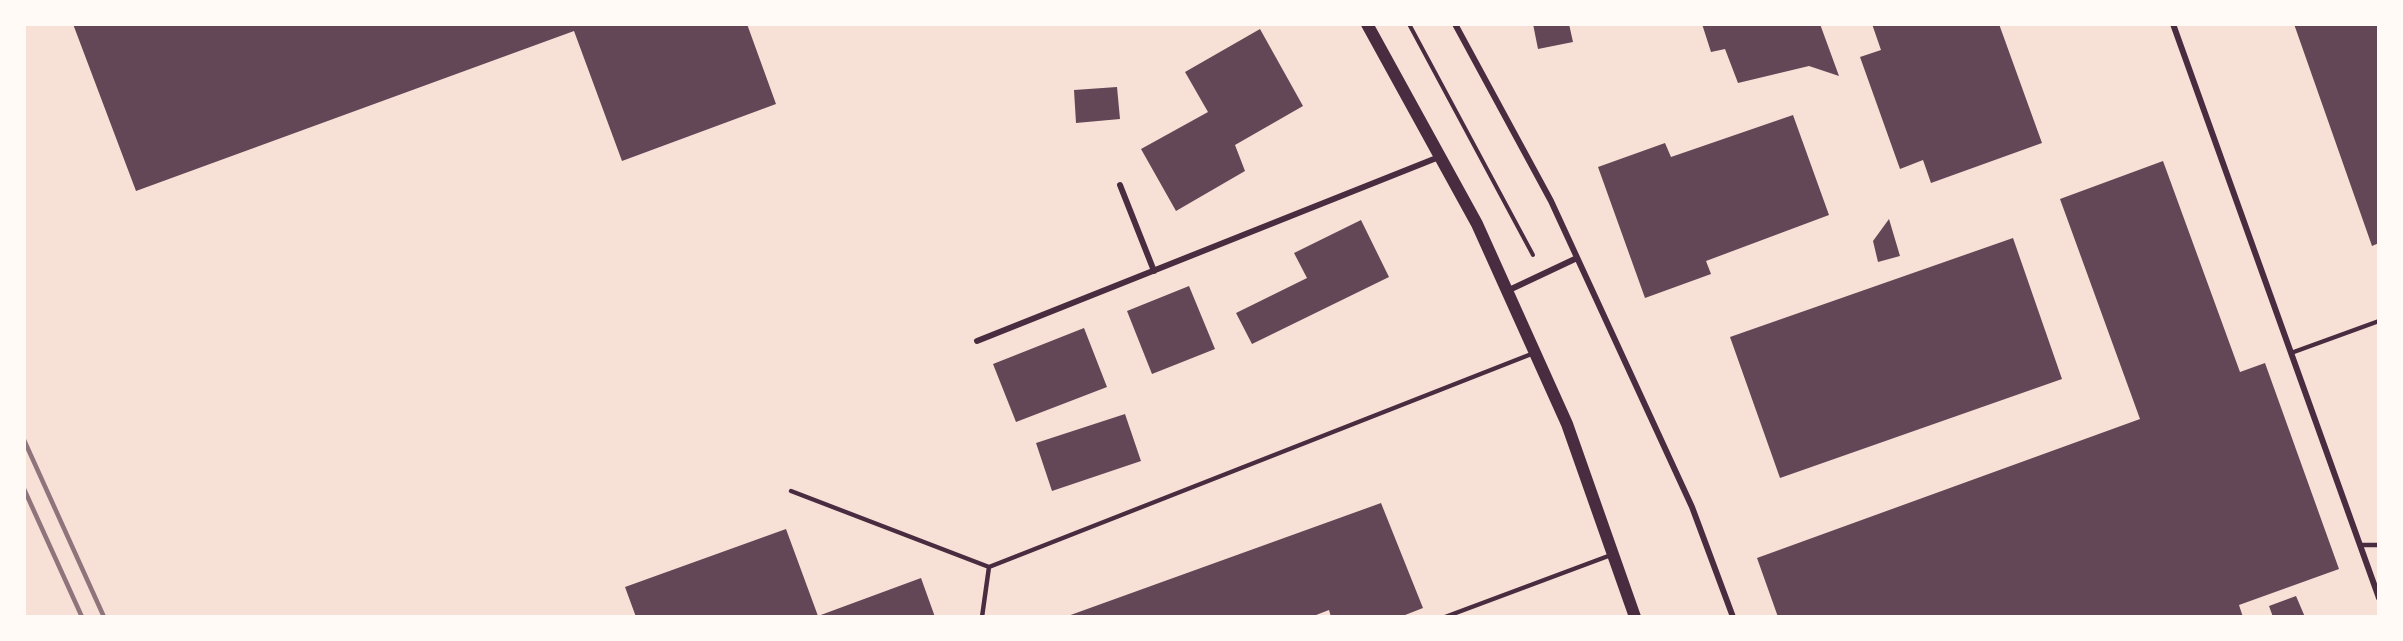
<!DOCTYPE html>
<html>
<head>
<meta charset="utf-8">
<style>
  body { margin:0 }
  #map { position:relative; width:2403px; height:641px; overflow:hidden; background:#f7e1d7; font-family:Jost,sans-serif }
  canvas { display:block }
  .frame { position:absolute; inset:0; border:26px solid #fffaf5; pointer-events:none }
</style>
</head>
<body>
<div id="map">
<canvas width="2403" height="641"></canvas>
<div class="frame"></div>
</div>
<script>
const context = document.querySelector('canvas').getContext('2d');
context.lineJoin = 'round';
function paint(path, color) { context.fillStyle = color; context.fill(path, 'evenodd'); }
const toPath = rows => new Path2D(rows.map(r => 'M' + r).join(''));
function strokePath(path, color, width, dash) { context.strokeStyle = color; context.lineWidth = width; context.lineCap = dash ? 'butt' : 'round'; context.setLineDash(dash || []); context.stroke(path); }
const building = toPath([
  [73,24,747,24,776,104,622,161,574,31,136,191],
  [1533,24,1569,24,1573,42,1538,49],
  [1702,24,1820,24,1839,76,1809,66,1738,83,1725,49,1711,52],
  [1872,24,1999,24,2042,143,1931,183,1923,160,1900,169,1860,57,1881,50],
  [2294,24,2379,24,2379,243,2372,246],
  [1260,29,1303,106,1235,145,1245,171,1176,211,1141,149,1208,112,1185,72],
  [1117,87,1120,119,1076,123,1074,90],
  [1793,115,1829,215,1706,261,1711,274,1645,298,1598,167,1665,143,1671,157],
  [2163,161,2240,372,2265,363,2339,569,2239,605,2243,617,1778,617,1757,558,2140,419,2060,199],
  [1889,219,1900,256,1878,262,1873,241],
  [1361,220,1389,277,1252,344,1236,313,1307,278,1294,253],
  [2013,238,2062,379,1780,478,1730,337],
  [1189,286,1215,349,1152,374,1127,311],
  [1084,328,1107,387,1016,422,993,364],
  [1125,414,1141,461,1052,491,1036,443],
  [1381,503,1423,608,1400,617,1331,617,1329,610,1311,617,1065,617],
  [786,529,818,616,921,578,935,617,636,617,625,587],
  [2296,596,2305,617,2273,617,2269,606]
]);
const path = toPath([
  [1409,24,1533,255]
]);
const service = toPath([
  [2291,353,2379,321],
  [791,491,989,567,1534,353],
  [2360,545,2379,545],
  [982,617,989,567],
  [1445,617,1611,555]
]);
const minor = toPath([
  [1455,24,1551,201,1692,507,1733,617],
  [2173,24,2379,598],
  [1120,185,1154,271],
  [1507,291,1577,258],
  [977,341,1439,157]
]);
const secondary = toPath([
  [1367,24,1477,224,1567,424,1635,617]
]);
const rail = toPath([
  [24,440,104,617],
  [24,489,82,617]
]);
paint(building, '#644757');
strokePath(path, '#4a2c40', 4);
strokePath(service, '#4a2c40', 4.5);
strokePath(minor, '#4a2c40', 6);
strokePath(secondary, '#4a2c40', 12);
strokePath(rail, '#8f747c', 4.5);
</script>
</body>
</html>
